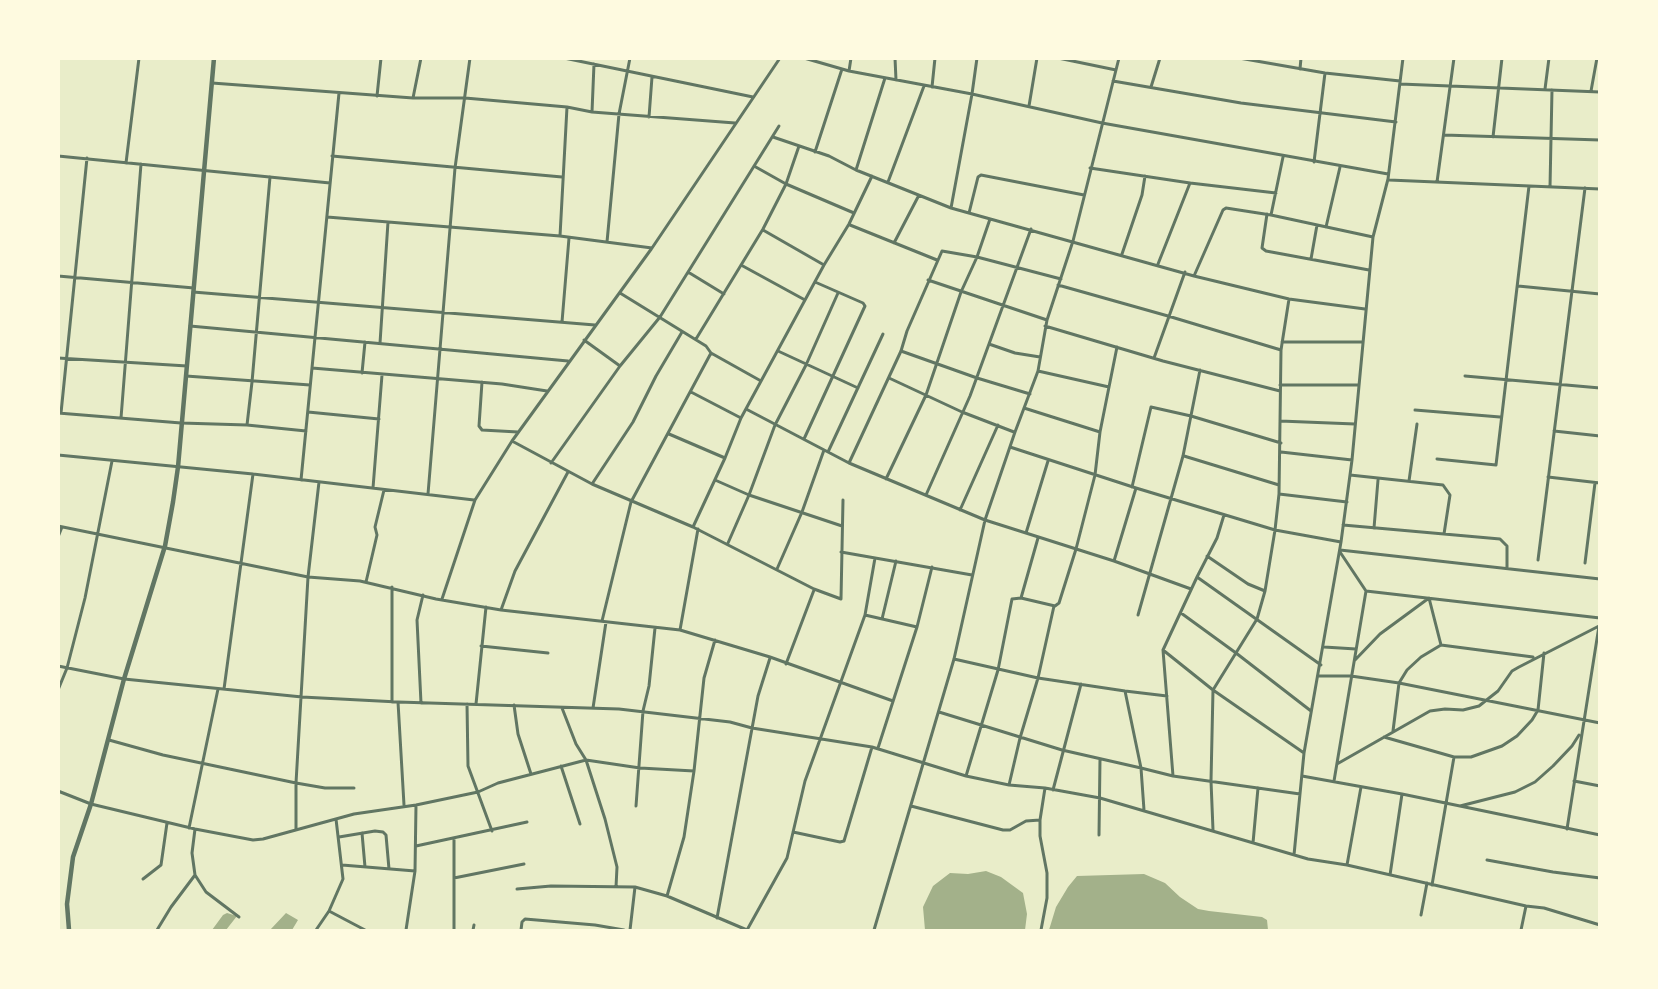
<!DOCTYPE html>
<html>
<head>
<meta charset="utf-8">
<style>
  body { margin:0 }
  #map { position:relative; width:1658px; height:989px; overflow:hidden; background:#e9edc9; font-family:"Noto Sans",sans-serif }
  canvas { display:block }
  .frame { position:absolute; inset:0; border:60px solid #fefae0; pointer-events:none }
</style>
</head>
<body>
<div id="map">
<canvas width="1658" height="989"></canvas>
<div class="frame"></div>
</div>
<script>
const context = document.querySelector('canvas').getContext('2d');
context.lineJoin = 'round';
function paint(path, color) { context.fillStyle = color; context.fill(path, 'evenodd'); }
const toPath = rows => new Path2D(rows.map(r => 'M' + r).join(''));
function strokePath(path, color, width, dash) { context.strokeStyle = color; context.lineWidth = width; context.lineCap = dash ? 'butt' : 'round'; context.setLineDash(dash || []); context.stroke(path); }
const water = toPath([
  [986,871,1001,877,1023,893,1027,914,1025,930,925,930,923,907,933,886,950,873,968,874],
  [1144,874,1165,883,1180,897,1198,909,1209,911,1262,917,1267,920,1268,930,1049,930,1056,907,1068,887,1077,876],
  [227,913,237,916,226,930,212,930,223,915],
  [286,913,298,920,292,930,270,930]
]);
const minor = toPath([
  [564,58,753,97],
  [804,58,849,71,972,94,1102,123,1388,174],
  [895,58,896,80],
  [1058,58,1116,70],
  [1239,58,1325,73,1400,81],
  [1300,69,1301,58],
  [849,71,851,58],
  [1113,81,1241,103,1396,122],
  [212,83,413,98,465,98,567,107,592,112,735,123],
  [1400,84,1600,92],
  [932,87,935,58],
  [1151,87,1160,58],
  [1545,89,1549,58],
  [1591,91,1597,58],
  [377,96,381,58],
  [413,98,421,58],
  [1029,106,1037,58],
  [592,112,594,64],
  [649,117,652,77],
  [1444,135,1600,140],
  [773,137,829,156,856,170,951,208,1194,276,1289,299,1365,309],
  [1493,137,1502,58],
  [815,152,842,69],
  [58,156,330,183],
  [332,156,562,177],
  [1314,162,1325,73],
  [126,163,139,58],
  [754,166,786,184,854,213],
  [1090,168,1190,183,1276,193],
  [856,170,885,78],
  [1389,180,1600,189],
  [888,182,924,86],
  [1437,182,1454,58],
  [1550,187,1552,90],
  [951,208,972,94,977,58],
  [969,213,978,177,981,175,1084,195],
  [1267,214,1262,248,1266,251,1369,270],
  [1271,215,1283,157],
  [327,217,560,236,652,248],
  [850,225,937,260],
  [1326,227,1340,167],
  [763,230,824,265],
  [560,236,567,107],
  [607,242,619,114,630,58],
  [894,243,919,195],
  [1122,254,1142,195,1145,176],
  [1311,259,1317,225],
  [1158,264,1190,183],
  [741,265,805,300],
  [688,272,724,294],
  [58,276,194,288],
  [1194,276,1223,210,1226,208,1271,215,1373,237],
  [928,280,1047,320],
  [1058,285,1168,316,1281,350],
  [1518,286,1600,294],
  [193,292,595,325],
  [620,293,706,346,711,353,761,381],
  [562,322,569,238],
  [190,326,568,361],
  [1045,326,1163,361,1280,391],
  [696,339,763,229,786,184,799,146],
  [584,340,620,366],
  [1282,342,1363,342],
  [380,343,388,222],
  [989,344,1015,353,1040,357],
  [778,351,858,388],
  [901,351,977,378,1030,394],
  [58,358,187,366],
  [1154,358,1185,272],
  [312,368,502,384,547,391],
  [1038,371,1109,387],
  [362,373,365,342],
  [186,376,310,385],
  [1465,376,1600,388],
  [889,378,962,412,1014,432],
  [482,382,479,426,482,430,518,432],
  [1280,385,1359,385],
  [691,392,741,418],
  [1024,408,1100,432],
  [746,409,849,463,985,520,1114,561,1191,589],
  [1415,410,1500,417],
  [308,412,379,419],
  [58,413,181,423,247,425,306,431],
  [61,413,87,158],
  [121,418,141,164],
  [1280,421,1355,424],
  [247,425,252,382,270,177],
  [1554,431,1600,436],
  [669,434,725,458],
  [804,439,865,306,863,303,815,282],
  [512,441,592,484,693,527,814,589,841,599,843,500],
  [1010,447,1136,488,1275,530,1341,542],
  [828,452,883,334],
  [1281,452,1352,460],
  [58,455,253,474,474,500],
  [1184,456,1279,485],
  [1437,459,1496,465,1529,186],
  [551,463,620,366,660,317,779,126],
  [849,463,901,351,907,331,942,251,977,257,1061,279],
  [1350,475,1443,485,1450,495,1444,534],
  [1548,477,1600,483],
  [886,479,926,395,961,292,977,257,990,219],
  [301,480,339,93],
  [715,480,749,495,842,526],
  [1409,481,1417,424],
  [592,484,633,422,656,376,682,332],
  [1132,487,1151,407,1191,416,1281,443],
  [373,488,382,375],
  [428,494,455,168,470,58],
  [1279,494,1347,502],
  [926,495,970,396,1031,229],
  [960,510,998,425],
  [1343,525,1500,539,1507,546,1507,568],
  [58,526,308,577,360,581,436,599,501,610,680,630,770,657,893,701],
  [693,527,725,458,741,418,824,265,849,224,872,176],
  [1374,528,1378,480],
  [1026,533,1048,461],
  [58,537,62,527],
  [728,543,749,495,775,425,806,365,838,293],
  [1340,550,1600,579],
  [841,552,972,575],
  [1207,556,1248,584,1265,591],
  [1538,560,1585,188],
  [1114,561,1136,488],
  [1585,563,1595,483],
  [777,569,802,512,824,450],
  [1197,577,1321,665],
  [366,582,377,535,375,527,384,490],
  [392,587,392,702],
  [1366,591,1600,618],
  [1021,598,1038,538],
  [442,599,475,500,512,441,652,248,780,58],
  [501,610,515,571,568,472],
  [1181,613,1236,653,1311,711],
  [865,615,875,558],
  [1138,615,1183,456,1200,370],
  [882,619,896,561],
  [602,621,631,502,711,353],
  [680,630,698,529],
  [481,646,548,653],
  [1324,647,1356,649],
  [1163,650,1213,690,1304,753],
  [954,659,1038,678,1125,691,1167,696],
  [1355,660,1380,634,1429,598,1441,645],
  [786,664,814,590],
  [58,666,124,679,302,697,398,702,619,709,730,722,752,728,872,747,966,776,1009,785,1045,788,1100,798,1308,859,1347,865,1526,906,1544,908,1600,925],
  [1319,676,1351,676,1399,683,1600,723],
  [224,689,253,474],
  [58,690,67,668,85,598,112,461],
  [1125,691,1141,768,1144,810],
  [398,702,404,805],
  [421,703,417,620,423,595],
  [467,704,468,766,492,831],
  [476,704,486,607],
  [514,705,518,734,531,774],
  [562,708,576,744,586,760,605,819,617,867,616,887],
  [593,708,606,622],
  [939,712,1062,750,1141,768,1173,776,1300,794],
  [1393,731,1399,683,1407,670,1421,657,1441,645,1533,657],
  [1384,737,1454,757,1471,757,1502,746,1517,736,1532,720,1538,710,1544,653],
  [109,740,163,755,296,783,325,788,354,788],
  [878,748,917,627,932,567],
  [1337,764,1430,711,1445,709,1463,710,1479,706,1498,691,1512,671,1519,667,1599,626],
  [561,766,580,824],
  [966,776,998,670,1012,599,1021,598,1055,606,1059,603,1076,549,1095,475,1100,432,1117,347],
  [1173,776,1163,650,1197,577,1217,538,1224,515],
  [1302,776,1402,794,1600,835],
  [1334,781,1366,591,1340,552],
  [1574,781,1600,786],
  [1009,785,1020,738,1038,678,1054,606],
  [1053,790,1081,684],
  [58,791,91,804,195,829,253,840,263,839,354,814,416,805,478,792,498,783,586,760,640,768,694,771],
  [636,806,643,711,649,686,655,628],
  [911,806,1003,830,1010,830,1026,821,1040,820],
  [1460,806,1515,792,1535,782,1553,766,1572,746,1579,735],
  [189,828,218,689],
  [195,829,192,853,195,875,206,892,239,917],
  [1567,829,1599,626],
  [296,830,296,783,308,577,319,482],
  [1213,830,1211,781,1213,690,1257,619,1265,591,1275,530,1279,494,1281,350,1289,299],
  [793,832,840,842,844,841,872,747],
  [362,833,365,867],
  [1099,835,1100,759],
  [339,837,375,831,383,832,386,835,389,869],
  [454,838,454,930],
  [1253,843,1258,788],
  [416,846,527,822],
  [1294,855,1304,753,1341,542,1352,460,1373,237,1388,179,1403,58],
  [1487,860,1553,872,1600,878],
  [342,865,415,871],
  [1347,865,1361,787],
  [1390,875,1402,794],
  [454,878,524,864],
  [143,879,161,865,167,823],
  [1432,885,1454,757],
  [517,889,551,886,635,887,667,896,747,930,787,858,805,781,865,615,917,627],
  [667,896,684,837,694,771,704,678,715,640],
  [329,911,365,930],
  [1421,915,1427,883],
  [717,918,758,696,770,658],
  [157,930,171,907,195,875],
  [316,930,329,911,343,879,336,819],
  [406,930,415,871,416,805],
  [473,930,474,925],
  [521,930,522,922,525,919,595,925,624,930],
  [630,930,635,887],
  [874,930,954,659,985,520,1015,432,1038,371,1047,320,1073,241,1119,58],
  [1041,930,1047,898,1047,873,1040,836,1040,820,1045,788],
  [1521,930,1526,906]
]);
const tertiary = toPath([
  [69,930,67,904,73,857,91,804,124,679,165,546,173,502,178,467,214,58]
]);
paint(water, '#a3b18a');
strokePath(minor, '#617663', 3);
strokePath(tertiary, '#617663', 4.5);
</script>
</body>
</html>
